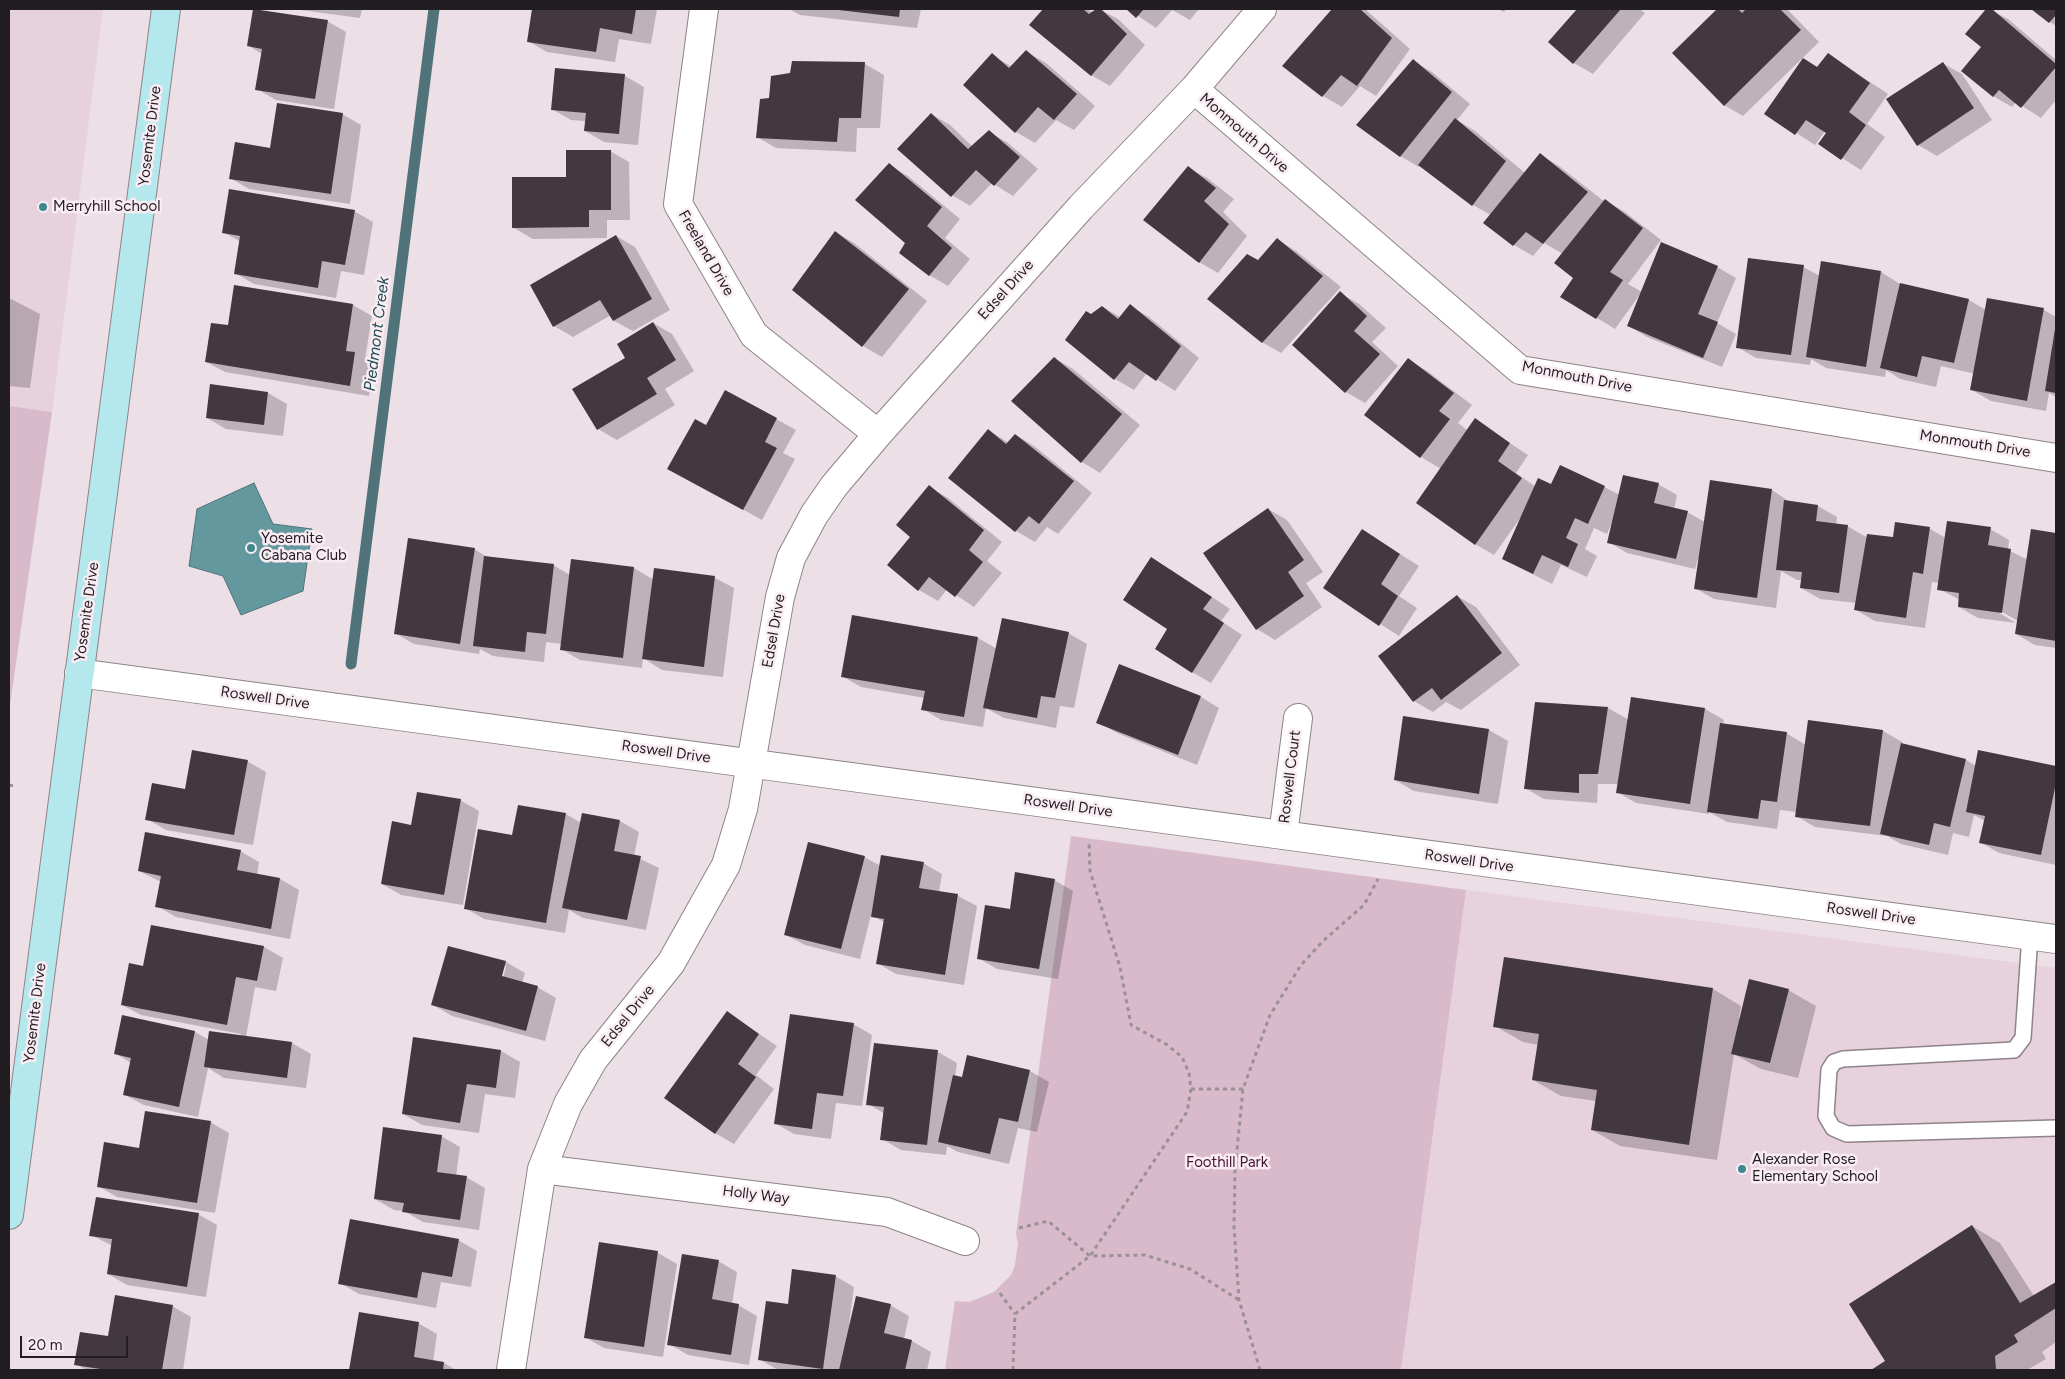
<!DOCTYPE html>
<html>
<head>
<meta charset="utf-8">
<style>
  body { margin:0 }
  #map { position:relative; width:2065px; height:1379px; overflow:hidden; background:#ecdfe6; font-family:Figtree,sans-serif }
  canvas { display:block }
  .frame { position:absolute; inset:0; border:10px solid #221d20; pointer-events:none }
  .scale { position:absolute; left:20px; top:1336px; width:108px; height:22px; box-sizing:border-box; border:2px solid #221d20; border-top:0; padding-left:6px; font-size:15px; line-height:18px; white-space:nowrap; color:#221d20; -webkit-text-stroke:4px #f9ecf3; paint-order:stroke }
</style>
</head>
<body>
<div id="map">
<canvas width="2065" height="1379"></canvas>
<div class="frame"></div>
<div class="scale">20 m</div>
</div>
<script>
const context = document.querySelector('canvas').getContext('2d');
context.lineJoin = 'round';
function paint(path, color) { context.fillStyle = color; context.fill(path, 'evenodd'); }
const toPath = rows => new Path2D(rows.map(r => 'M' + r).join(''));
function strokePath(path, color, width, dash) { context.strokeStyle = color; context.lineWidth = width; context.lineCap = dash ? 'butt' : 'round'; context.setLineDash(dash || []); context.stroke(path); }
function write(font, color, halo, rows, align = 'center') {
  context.font = font + ' Figtree,sans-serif'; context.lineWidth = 5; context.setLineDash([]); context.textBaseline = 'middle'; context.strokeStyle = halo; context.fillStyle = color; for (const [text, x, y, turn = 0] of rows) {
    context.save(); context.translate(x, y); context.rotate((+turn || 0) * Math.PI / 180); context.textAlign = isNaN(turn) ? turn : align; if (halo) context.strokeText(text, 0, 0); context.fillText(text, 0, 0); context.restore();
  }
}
const built = toPath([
  [9,9,103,9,52,412,9,406],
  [1466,890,2056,968,2056,1370,1401,1370]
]);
const green = toPath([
  [9,406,52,412,9,712],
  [1071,836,1466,890,1401,1370,945,1370,955,1301,969,1302,994,1292,1011,1275,1015,1265,1018,1243,1016,1234]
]);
const water = toPath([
  [254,483,273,524,312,529,303,591,241,615,223,576,189,566,197,509,254,483]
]);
const shadow = toPath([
  [293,9,362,9,360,18],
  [533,9,657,9,651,44,619,39,615,62,547,52,528,41],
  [789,9,921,9,917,28,800,15],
  [1045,9,1088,9,1093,13,1099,9,1118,19,1145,45,1110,86,1091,75,1030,25],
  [1128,9,1199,9,1190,20,1172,10,1156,28],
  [1333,9,1365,9,1410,49,1376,96,1360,86,1342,107,1323,96,1283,66],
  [1498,9,1506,9,1504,12],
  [1579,9,1640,9,1645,13,1593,74,1574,63,1550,42],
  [1719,9,1787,9,1819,42,1743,116,1724,105,1674,53],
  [1988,9,2008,19,2056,60,2056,100,2041,118,2016,102,2012,107,1993,96,1983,47,1967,34],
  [2033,9,2056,9,2056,26,2050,22],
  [327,21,346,32,334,109,276,100,257,89,262,54,249,46],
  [1027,52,1046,63,1095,106,1074,130,1056,120,1035,143,1016,132,992,55,1012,67],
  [1828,54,1888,94,1867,124,1885,137,1861,170,1820,144,1827,133,1825,131,1815,145,1766,113,1804,59,1819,68],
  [1413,61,1432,72,1470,104,1457,120,1475,131,1525,173,1540,155,1559,166,1605,202,1606,201,1625,212,1661,240,1628,284,1642,292,1717,267,1736,278,1717,323,1736,334,1722,367,1647,337,1629,326,1641,293,1615,329,1597,318,1563,254,1544,243,1533,256,1514,245,1485,223,1491,215,1473,205,1421,165,1419,167,1400,156],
  [865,64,884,75,880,128,857,128,856,152,776,148,757,137,771,100],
  [1944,64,1962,74,1992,120,1937,156,1918,145],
  [556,69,625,76,644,87,638,145,604,142,585,131,586,121,571,120,552,109],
  [342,114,361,125,350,204,249,189,230,178,271,149],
  [931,114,950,125,973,147,989,132,1008,143,1038,169,1013,196,992,183,970,206,952,195],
  [610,151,629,162,630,220,607,220,607,238,533,239,514,228,567,178],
  [889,165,908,176,960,219,945,238,970,259,948,286,929,275,906,243],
  [1188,168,1207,178,1234,199,1223,212,1247,236,1218,273,1199,262],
  [354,211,373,222,364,275,341,271,336,298,254,284,235,273,241,242,223,232],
  [835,232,854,243,927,301,882,357,863,346,794,290],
  [616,236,635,247,670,310,633,331,614,321,611,315,573,337,554,326],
  [1278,240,1296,251,1341,287,1281,353,1262,342,1258,262],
  [1822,263,1881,272,1900,284,1969,300,1986,310,2044,310,2056,317,2056,397,2049,393,2046,411,1991,401,1972,390,1975,374,1941,366,1936,387,1900,379,1886,370,1885,377,1826,368,1811,359,1810,365,1756,358,1737,347,1803,267,1820,276],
  [235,286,353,305,372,316,365,359,374,365,369,396,225,372,206,362,229,326],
  [1340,293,1359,304,1386,328,1372,342,1398,366,1365,403,1346,392,1293,345],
  [9,298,40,314,30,388,9,386],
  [1130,306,1149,317,1199,358,1175,391,1147,373,1134,390,1115,379,1091,316,1103,307,1120,317],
  [653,323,672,334,694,371,665,389,675,405,617,440,598,429,627,358],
  [1054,358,1073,369,1140,425,1100,473,1082,462],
  [1408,360,1427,371,1472,405,1458,423,1468,431,1475,420,1528,455,1516,473,1536,487,1604,487,1620,495,1658,484,1677,495,1674,509,1687,512,1705,522,1772,490,1790,502,1818,506,1837,517,1836,525,1847,526,1868,538,1894,539,1896,523,1930,529,1946,538,1990,529,2009,540,2008,550,2028,560,2032,530,2056,534,2056,648,2035,645,2016,634,2018,621,1997,609,1996,611,2016,623,1978,618,1959,607,1960,600,1939,589,1940,583,1932,582,1925,628,1875,621,1856,610,1857,603,1820,599,1801,588,1802,580,1797,580,1781,571,1776,608,1714,599,1695,588,1700,559,1698,559,1695,569,1627,553,1609,542,1612,522,1607,534,1594,528,1585,549,1597,556,1587,577,1561,565,1552,584,1503,559,1521,517,1494,555,1475,544,1441,469,1421,457,1365,415],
  [211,385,268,393,287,404,283,436,226,429,207,418],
  [726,391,796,430,783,453,795,459,762,520,688,479,707,427],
  [988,430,1009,443,1016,435,1034,446,1092,493,1058,534,1047,527,1035,542,1016,531,950,477],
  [929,487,948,498,1002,542,987,561,1002,573,974,607,947,589,938,601,919,590,889,565,912,536],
  [1268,509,1287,520,1323,572,1306,583,1322,607,1275,640,1257,629],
  [1362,530,1419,566,1399,596,1417,608,1399,636,1325,588],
  [474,549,489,558,553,565,570,575,572,561,634,568,654,580,655,570,715,578,734,588,723,677,662,670,643,658,642,668,580,660,561,649,562,644,546,642,544,662,493,656,480,649,479,654,414,644,395,633],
  [1170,569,1230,609,1221,621,1242,635,1211,683,1192,672,1169,629],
  [1457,596,1476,607,1520,665,1461,710,1446,702,1433,712,1414,701],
  [1068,633,1087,644,1074,708,1060,706,1056,728,1004,718,986,708,983,727,941,720,923,709,925,698,861,687,842,676,978,638,997,649],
  [1201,697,1219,708,1197,765,1117,733,1098,722],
  [1632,698,1705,709,1724,720,1723,725,1786,733,1806,745,1883,731,1902,742,1901,745,1966,760,1976,766,1979,751,2056,767,2056,865,1999,853,1980,842,1985,821,1974,815,1969,837,1953,833,1948,855,1901,844,1887,836,1815,827,1796,816,1797,812,1780,810,1777,829,1727,822,1709,812,1709,814,1636,803,1617,792,1619,784,1598,784,1597,803,1544,799,1525,788,1536,703,1608,708,1629,720],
  [1404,718,1489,730,1508,741,1498,804,1414,791,1395,780],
  [247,761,266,772,253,845,166,830,147,819,186,791],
  [460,800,479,811,463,905,401,895,382,884,412,826],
  [566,814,581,823,583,814,620,821,639,832,634,856,659,868,646,930,583,918,569,910,565,933,484,919,465,908,513,836],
  [240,851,259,862,257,875,280,879,299,890,290,939,176,917,157,906,161,882,139,871],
  [864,857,881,866,923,863,942,874,939,892,958,896,977,906,964,985,896,974,877,963,884,922,871,915,860,959,805,945,786,935],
  [1054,880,1073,891,1058,979,997,969,978,958,1011,910],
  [264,947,283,958,276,991,255,987,246,1037,292,1043,311,1054,306,1088,224,1078,208,1068,198,1117,144,1105,125,1095,131,1063,115,1053,195,1032,209,1040,240,1036,241,1034,141,1015,122,1005,144,967],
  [449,947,506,962,525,973,522,983,537,987,556,998,545,1041,452,1016,433,1005],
  [504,966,506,966,502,983,500,982],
  [1506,958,1713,989,1741,1006,1739,1018,1741,1018,1788,990,1816,1006,1798,1078,1761,1069,1734,1054,1717,1160,1620,1146,1592,1130,1596,1101,1561,1096,1533,1080,1539,1045,1523,1042,1495,1026],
  [727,1012,777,1046,756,1075,774,1089,734,1144,715,1133],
  [853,1024,872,1035,862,1106,836,1103,831,1139,794,1134,775,1123],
  [414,1039,501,1051,520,1062,515,1098,485,1094,479,1133,422,1125,403,1114],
  [875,1044,938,1052,957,1063,955,1077,963,1079,1030,1071,1049,1082,1037,1132,1018,1128,1009,1164,958,1152,947,1146,946,1155,901,1150,882,1139,885,1114,868,1104],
  [210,1122,229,1133,215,1213,117,1197,98,1186],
  [441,1136,460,1147,456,1176,466,1177,485,1188,479,1230,423,1222,404,1211,394,1210,375,1199],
  [198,1214,217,1225,206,1297,127,1285,108,1274,113,1246,91,1235],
  [1972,1226,2000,1243,2034,1296,2056,1284,2056,1342,2042,1352,2046,1359,2027,1370,1873,1370,1887,1361],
  [458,1240,477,1251,471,1287,441,1282,436,1308,359,1294,340,1283],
  [600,1243,658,1253,677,1264,663,1357,604,1348,585,1337],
  [718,1261,737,1272,732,1304,738,1305,757,1316,749,1365,688,1355,669,1344],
  [835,1276,854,1287,849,1324,890,1305,909,1316,904,1339,912,1341,931,1352,927,1370,778,1370,759,1359],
  [172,1306,191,1317,183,1370,86,1370,76,1364,109,1338],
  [360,1314,418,1323,437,1334,433,1362,444,1363,456,1370,351,1370]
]);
const stream = toPath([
  [351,664,434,9]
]);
const building = toPath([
  [253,9,328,20,315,99,255,90,262,49,247,46],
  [532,9,636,9,632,34,600,28,596,52,527,42],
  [830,9,900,9,899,17],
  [1043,9,1083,9,1089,14,1096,9,1101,9,1127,34,1091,76,1029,25],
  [1126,9,1144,9,1136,18],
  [1332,9,1360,9,1392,38,1357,86,1341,75,1322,97,1282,66],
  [1577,9,1621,9,1573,64,1548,42],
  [1717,9,1738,9,1742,13,1746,9,1780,9,1801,30,1724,106,1672,53],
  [1986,9,1992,9,2056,64,2056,67,2021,108,1999,90,1993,97,1961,71,1981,47,1965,34],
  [2031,9,2056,9,2056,15,2049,23],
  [1026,50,1077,94,1054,120,1038,107,1015,133,963,85,992,53,1009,68],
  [1828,53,1870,83,1849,112,1866,125,1841,160,1818,144,1826,133,1806,120,1795,135,1764,114,1803,58,1817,67],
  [1413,59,1452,92,1400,157,1356,125],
  [792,61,865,62,861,118,839,118,837,142,756,138,760,99,769,98,771,76,790,73],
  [1943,62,1974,108,1917,146,1886,99],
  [555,68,625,74,619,134,584,131,586,113,551,110],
  [277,103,343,113,331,194,229,179,235,142,270,148],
  [931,113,968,149,989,130,1020,157,994,186,976,170,951,197,897,149],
  [1455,118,1506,161,1472,206,1418,165],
  [566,150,611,150,611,210,589,210,589,227,512,228,512,177,566,177],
  [1540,153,1588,192,1543,244,1526,232,1513,246,1483,223],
  [889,163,942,207,927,226,952,248,929,276,899,253,905,243,855,200],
  [1188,166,1216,188,1204,201,1229,224,1199,263,1143,220],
  [229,189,355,210,345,265,322,261,318,288,234,274,240,236,222,233],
  [1605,199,1643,228,1610,272,1623,280,1596,319,1560,297,1573,278,1554,263],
  [835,231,909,289,862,347,792,290],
  [616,235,652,299,613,321,600,300,553,327,530,285],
  [1277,238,1323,276,1262,343,1207,299,1247,254,1258,260],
  [1661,242,1718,266,1698,314,1718,322,1703,358,1627,326],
  [1748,258,1804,265,1791,355,1736,348],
  [1821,261,1881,271,1866,367,1806,357],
  [1900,283,1969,299,1954,363,1922,356,1917,377,1880,368],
  [234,285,353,304,346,351,355,352,350,386,205,362,211,323,228,325],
  [1340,291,1367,316,1354,331,1380,354,1345,393,1292,345],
  [1987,298,2044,308,2027,401,1970,390],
  [1130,304,1181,346,1156,381,1129,362,1114,380,1065,340,1086,311,1091,314,1102,306,1118,319],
  [653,322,676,360,647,378,657,394,597,430,572,389,625,358,617,344],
  [2055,329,2056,329,2056,393,2045,391],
  [1054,357,1122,414,1081,463,1011,401],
  [1408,358,1454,393,1439,411,1450,419,1420,458,1364,415],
  [210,384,268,392,264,425,206,418],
  [725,390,777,418,765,442,777,448,743,510,667,469,695,419,706,425],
  [1475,418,1510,443,1498,461,1522,478,1475,545,1416,503],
  [988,429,1006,444,1015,434,1074,481,1039,524,1029,516,1015,532,948,478],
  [1560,465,1605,486,1588,524,1575,518,1566,538,1578,544,1568,567,1542,555,1533,574,1502,559,1538,478,1551,484],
  [1623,475,1659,483,1654,503,1688,511,1676,559,1607,543],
  [1710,480,1772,489,1757,598,1694,589],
  [929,485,984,530,969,550,983,562,955,597,929,577,918,591,887,565,910,537,896,525],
  [1784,500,1818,505,1816,521,1848,525,1839,593,1800,588,1802,572,1776,570],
  [1268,508,1304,560,1288,572,1304,596,1256,630,1203,553],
  [1947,521,1991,527,1988,545,2011,549,2002,613,1958,607,1959,593,1937,590],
  [1895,522,1930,527,1923,574,1913,572,1906,618,1854,610,1867,534,1893,537],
  [1362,529,1400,554,1381,584,1398,596,1379,626,1323,588],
  [2031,529,2056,533,2056,641,2015,634],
  [408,538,475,548,460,644,394,634],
  [484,556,554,564,546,634,527,632,525,652,473,646],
  [1151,557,1212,597,1203,609,1224,623,1192,673,1155,649,1167,629,1123,600],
  [571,559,634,567,623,658,560,650],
  [654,568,715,576,704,667,642,659],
  [1457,595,1502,653,1441,700,1432,688,1413,702,1378,656],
  [852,615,978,637,964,717,921,710,925,691,841,677],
  [1002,618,1069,632,1055,698,1041,696,1037,718,983,708],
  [1119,664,1201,696,1178,755,1096,723],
  [1631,697,1705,708,1690,804,1616,793],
  [1535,702,1608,707,1598,774,1579,774,1579,793,1524,789],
  [1403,716,1489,729,1479,794,1394,780],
  [1808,720,1883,730,1870,826,1795,817],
  [1720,723,1787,732,1777,802,1761,800,1758,819,1707,812],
  [1901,743,1966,759,1950,827,1934,823,1929,845,1880,834],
  [192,750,248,760,234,835,145,820,152,783,185,789],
  [1978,750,2056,766,2056,783,2041,855,1979,843,1985,816,1966,812],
  [417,792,461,799,444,895,381,884,392,821,411,825],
  [518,805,566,813,546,923,464,909,478,829,512,835],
  [582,813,620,820,614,851,641,856,627,920,562,908],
  [145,832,241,850,237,870,280,878,271,929,155,907,161,876,138,871],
  [808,842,865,856,841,949,784,935],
  [881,855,924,862,919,888,958,894,945,975,876,964,884,919,871,917],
  [1015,872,1055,879,1039,969,977,959,985,905,1010,909],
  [151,925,264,946,257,981,236,977,227,1025,121,1005,129,963,143,966],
  [448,946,506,961,502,976,538,986,526,1031,431,1005],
  [1504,957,1713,988,1689,1145,1591,1130,1597,1090,1532,1080,1539,1034,1493,1027],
  [1749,979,1789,989,1770,1063,1731,1054],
  [727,1011,759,1034,738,1064,756,1077,715,1134,664,1098],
  [790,1014,854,1023,843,1096,817,1093,812,1129,774,1124],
  [122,1015,195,1031,179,1107,123,1095,131,1058,114,1054],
  [209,1031,292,1042,287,1078,204,1067],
  [413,1037,501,1050,496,1088,467,1084,460,1123,402,1114],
  [874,1043,938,1050,927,1145,880,1140,884,1107,866,1105],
  [967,1055,1030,1070,1018,1122,999,1118,990,1154,938,1142,953,1075,962,1077],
  [145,1111,211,1121,197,1203,97,1187,104,1142,139,1148],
  [383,1127,442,1135,437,1172,467,1176,460,1220,402,1212,404,1203,374,1199],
  [96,1197,199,1213,187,1287,107,1274,112,1239,89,1236],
  [350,1219,459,1239,452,1277,422,1272,417,1298,338,1284],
  [1972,1225,2020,1303,2056,1282,2056,1308,2014,1335,2018,1342,1995,1356,1996,1370,1871,1370,1885,1361,1849,1304],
  [599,1242,658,1251,644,1347,584,1338],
  [682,1254,719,1260,712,1299,739,1304,731,1355,667,1345],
  [792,1269,836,1275,823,1369,758,1360,766,1301,788,1304],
  [115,1295,173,1305,162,1370,107,1370,74,1365,80,1332,108,1336],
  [856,1296,891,1304,884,1333,912,1340,905,1370,839,1370],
  [359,1312,419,1322,414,1357,444,1362,443,1370,349,1370]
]);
const path = toPath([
  [9,785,14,786],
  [1191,1089,1243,1089],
  [1019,1228,1048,1221,1090,1256,1145,1255,1190,1269,1239,1300],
  [1000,1293,1015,1314],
  [1013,1370,1015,1314,1090,1256,1187,1112,1191,1089,1189,1073,1182,1057,1166,1044,1131,1025,1120,967,1090,871,1089,843],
  [1260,1370,1239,1300,1234,1227,1235,1170,1243,1089,1270,1015,1301,965,1323,941,1364,905,1378,879]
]);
const lane = toPath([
  [2030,935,2023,1038,2014,1050,1843,1059,1834,1062,1829,1070,1826,1116,1833,1128,1847,1134,2056,1128]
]);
const street = toPath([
  [704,9,678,204,754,335,878,434],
  [1194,89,1520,370,2056,458],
  [79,673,2056,939],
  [1283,835,1298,718],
  [542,1169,887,1212,965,1241],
  [511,1370,542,1169,568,1104,593,1060,671,963,726,865,743,809,780,597,791,558,814,515,834,486,878,434,1081,207,1194,89,1262,9]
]);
const secondary = toPath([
  [9,1215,166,9]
]);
const markers = [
  [43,207,5,"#3f868f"],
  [251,548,5,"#3f868f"],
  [1742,1169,5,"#3f868f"]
];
const streetNames = [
  ["Monmouth Drive",1244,133,41],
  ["Yosemite Drive",150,136,-83],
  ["Freeland Drive",706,253,60],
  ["Edsel Drive",1006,290,-48],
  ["Monmouth Drive",1577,377,11],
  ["Monmouth Drive",1975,444,9],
  ["Yosemite Drive",87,612,-82],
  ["Edsel Drive",774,631,-80],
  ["Roswell Drive",265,698,8],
  ["Roswell Drive",666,752,8],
  ["Roswell Court",1290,777,-83],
  ["Roswell Drive",1068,806,8],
  ["Roswell Drive",1469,861,8],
  ["Roswell Drive",1871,914,8],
  ["Yosemite Drive",35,1013,-83],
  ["Edsel Drive",628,1016,-51],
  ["Holly Way",756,1195,7]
];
const poiNames = [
  ["Merryhill School",53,207],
  ["Yosemite",261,539],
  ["Cabana Club",261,556],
  ["Alexander Rose",1752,1160],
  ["Elementary School",1752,1177]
];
const parkNames = [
  ["Foothill Park",1227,1163]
];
const waterNames = [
  ["Piedmont Creek",377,334,-83]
];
paint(built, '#e6d1dc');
paint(green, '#d9bacb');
paint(water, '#64989f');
strokePath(water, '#507379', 1);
paint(shadow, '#0003');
strokePath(stream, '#507379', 11);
paint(building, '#42383e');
strokePath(lane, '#8e8389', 18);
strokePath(street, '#8e8389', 30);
strokePath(secondary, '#8e8389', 30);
strokePath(path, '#9a9096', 3, [4, 4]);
strokePath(lane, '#fff', 15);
strokePath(street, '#fff', 28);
strokePath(secondary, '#b5e8ed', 28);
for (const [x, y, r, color] of markers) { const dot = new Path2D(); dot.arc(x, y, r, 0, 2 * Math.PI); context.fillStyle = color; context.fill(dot); strokePath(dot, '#f9ecf3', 2); }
write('15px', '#221d20', '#f9ecf3', streetNames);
write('15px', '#221d20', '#f9ecf3', poiNames, 'left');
write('15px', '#461534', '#f9ecf3', parkNames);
write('italic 16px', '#1d4c52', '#f9ecf3', waterNames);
</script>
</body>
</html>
